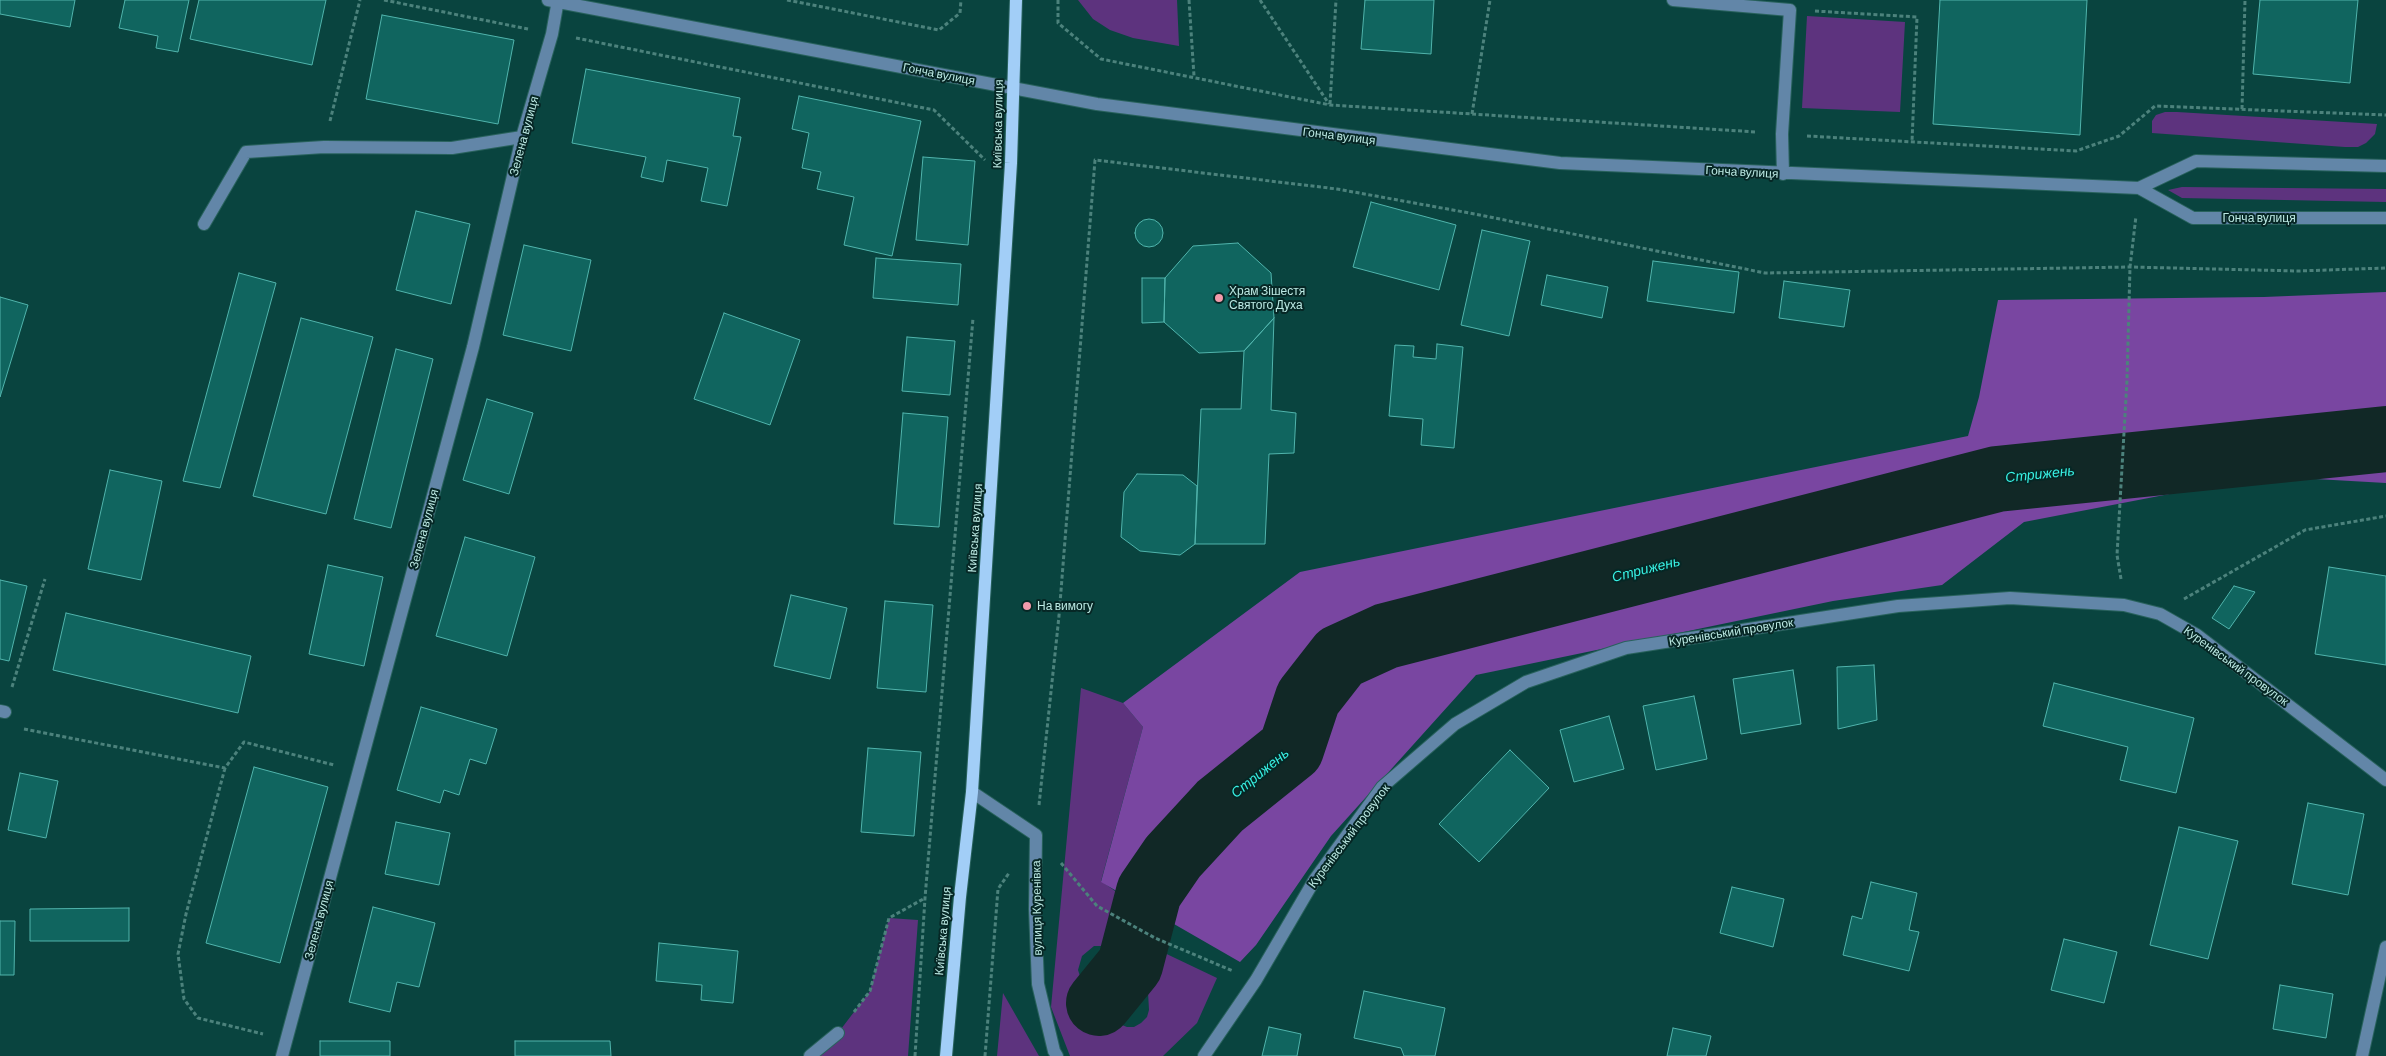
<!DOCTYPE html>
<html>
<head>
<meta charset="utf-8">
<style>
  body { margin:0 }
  canvas { display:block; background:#09443f }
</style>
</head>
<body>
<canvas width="2386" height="1056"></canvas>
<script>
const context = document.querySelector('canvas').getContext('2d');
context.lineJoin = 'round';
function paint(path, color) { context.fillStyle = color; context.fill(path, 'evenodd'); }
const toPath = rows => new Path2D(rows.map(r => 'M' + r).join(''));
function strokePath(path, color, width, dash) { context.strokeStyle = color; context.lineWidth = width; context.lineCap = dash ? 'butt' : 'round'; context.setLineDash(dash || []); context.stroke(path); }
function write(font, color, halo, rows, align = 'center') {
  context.font = font + ' Barlow,sans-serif'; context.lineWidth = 4; context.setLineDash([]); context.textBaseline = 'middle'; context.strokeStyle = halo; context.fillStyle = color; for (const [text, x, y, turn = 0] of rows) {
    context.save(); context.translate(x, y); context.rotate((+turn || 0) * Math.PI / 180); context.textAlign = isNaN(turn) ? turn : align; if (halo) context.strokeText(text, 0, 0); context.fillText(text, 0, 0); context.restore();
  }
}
const green = toPath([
  [1078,0,1177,0,1179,46,1133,38,1110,30,1093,19],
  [1807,16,1905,22,1900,112,1802,108],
  [2165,112,2177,112,2377,124,2375,134,2366,143,2358,147,2345,147,2152,133,2152,121,2156,115],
  [2182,187,2386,189,2386,202,2182,198,2168,190],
  [1081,688,1123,703,1143,727,1101,881,1143,911,1122,954,1111,946,1094,946,1082,956,1078,970,1080,976,1112,1021,1127,1027,1134,1027,1141,1023,1147,1017,1149,1010,1148,992,1135,974,1154,948,1217,978,1197,1023,1163,1056,1070,1056,1051,1007],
  [889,918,918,920,908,1056,810,1056,838,1033,870,991],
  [1003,993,1039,1056,997,1056]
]);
const forest = toPath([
  [2386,292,2386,483,2263,476,2024,522,1942,585,1833,601,1476,675,1331,836,1256,945,1240,962,1101,882,1143,727,1123,703,1300,572,1968,436,1979,397,1998,300,2264,297]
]);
const river = toPath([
  [1099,1003,1130,965,1149,892,1173,857,1220,806,1291,749,1308,698,1340,657,1386,636,1997,479,2386,439]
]);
const building = toPath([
  [0,0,75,0,70,27,0,14,0,0],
  [125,0,189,0,178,52,156,48,158,36,119,28,125,0],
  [199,0,326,0,312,65,190,39,199,0],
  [1365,0,1434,0,1431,54,1361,49,1365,0],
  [1940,0,2087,0,2080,135,1933,124,1940,0],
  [2260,0,2358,0,2350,83,2253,74,2260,0],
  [382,15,514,40,498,124,366,99,382,15],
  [586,69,740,98,733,136,741,137,727,206,701,201,708,168,667,160,663,182,641,177,646,157,572,143,586,69],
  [799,96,921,121,892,256,844,245,854,197,817,189,821,172,802,168,809,133,792,129,799,96],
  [923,157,975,161,968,245,916,240,923,157],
  [1371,202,1456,225,1439,290,1353,267,1371,202],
  [416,211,470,224,451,304,396,290,416,211],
  '1135 233a14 14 0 1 1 28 0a14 14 0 1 1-28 0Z',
  [1482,230,1530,241,1509,336,1461,325,1482,230],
  [1238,243,1271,273,1274,318,1244,351,1199,353,1164,322,1165,278,1193,246,1238,243],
  [524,245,591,260,571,351,503,335,524,245],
  [876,258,961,264,958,305,873,298,876,258],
  [1653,261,1739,272,1734,313,1647,301,1653,261],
  [239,273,276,283,220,488,183,481,239,273],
  [1547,275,1608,287,1602,318,1541,305,1547,275],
  [1142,278,1165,278,1164,322,1142,323,1142,278],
  [1784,281,1850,290,1844,327,1779,318,1784,281],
  [0,297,28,305,0,397,0,297],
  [724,313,800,340,770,425,694,399,724,313],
  [301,318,373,337,326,514,253,496,301,318],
  [1274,318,1271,410,1296,413,1294,453,1269,454,1265,544,1195,544,1201,409,1241,409,1244,351,1274,318],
  [907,337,955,341,950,395,902,391,907,337],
  [1437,344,1463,347,1454,448,1421,445,1423,419,1389,416,1395,345,1414,346,1413,357,1436,359,1437,344],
  [396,349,433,359,391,528,354,519,396,349],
  [487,399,533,413,509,494,463,480,487,399],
  [903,413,948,417,939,527,894,524,903,413],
  [110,470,162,481,141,580,88,569,110,470],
  [1137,474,1183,475,1197,486,1195,544,1180,555,1140,551,1121,537,1124,492,1137,474],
  [465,537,535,557,507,656,436,636,465,537],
  [328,565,383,577,364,666,309,654,328,565],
  [2329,567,2386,576,2386,665,2315,654,2329,567],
  [0,580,27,586,9,661,0,659,0,580],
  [2234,586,2255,592,2229,629,2212,618,2234,586],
  [791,595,847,608,830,679,774,666,791,595],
  [885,601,933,605,926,692,877,688,885,601],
  [66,613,251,656,238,713,53,670,66,613],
  [1874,665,1877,720,1838,729,1837,667,1874,665],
  [1793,670,1801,724,1741,734,1733,679,1793,670],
  [2054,683,2194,718,2176,793,2120,780,2128,747,2043,726,2054,683],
  [1694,696,1707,759,1656,770,1643,706,1694,696],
  [421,707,497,729,486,764,470,759,459,795,444,790,440,803,397,790,421,707],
  [1609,716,1624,769,1574,782,1560,730,1609,716],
  [868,748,921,752,914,836,861,832,868,748],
  [1510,750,1549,788,1479,862,1439,824,1510,750],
  [254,767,328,787,280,963,206,943,254,767],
  [20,773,58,781,46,838,8,830,20,773],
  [2308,803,2364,814,2348,895,2292,884,2308,803],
  [396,822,450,833,439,885,385,874,396,822],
  [2179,827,2238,841,2208,959,2150,945,2179,827],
  [1871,882,1917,893,1909,930,1919,932,1909,971,1843,955,1852,916,1862,919,1871,882],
  [1732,887,1784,899,1773,947,1720,933,1732,887],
  [373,907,435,923,419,987,397,982,390,1012,349,1002,373,907],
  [129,908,129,941,30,941,30,909,129,908],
  [0,921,15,921,14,975,0,975,0,921],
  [2064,939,2117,952,2104,1003,2051,990,2064,939],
  [659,943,738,951,733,1003,701,1000,702,985,656,981,659,943],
  [2280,985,2333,994,2326,1038,2273,1029,2280,985],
  [1364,991,1445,1008,1435,1056,1404,1056,1401,1048,1354,1038,1364,991],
  [1269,1027,1301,1034,1297,1056,1262,1056,1269,1027],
  [1673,1028,1711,1036,1706,1056,1667,1056,1673,1028],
  [320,1041,390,1041,390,1056,320,1056,320,1041],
  [515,1041,610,1041,611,1056,515,1056,515,1041]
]);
const path = toPath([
  [384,0,528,29],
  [787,0,939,30,960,13,961,0],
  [1058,0,1058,23,1101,59,1330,105,1756,132],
  [1189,0,1194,76],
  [1260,0,1329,104],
  [1815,11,1917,17,1912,142],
  [576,38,934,110,985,160],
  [1330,104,1336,0],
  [2242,109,2245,0],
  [1472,114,1490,0],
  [330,121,360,0],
  [1807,136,2076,151,2119,136,2155,106,2386,115],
  [2121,579,2117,555,2127,380,2130,267,2136,216],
  [2184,599,2305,530,2386,516],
  [12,687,45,579],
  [24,729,225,768,244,742,334,765],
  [225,768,186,914,178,954,184,999,198,1018,263,1034],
  [1039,805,1059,616,1095,160,1337,189,1475,214,1765,273,2130,267,2298,271,2386,268],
  [1061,863,1097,906,1155,938,1233,971],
  [854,1012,870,991,889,918,925,898],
  [915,1056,925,898,973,318],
  [985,1056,998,889,1009,873]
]);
const minor = toPath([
  [548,0,1097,104,1560,163,2139,188,2196,161,2386,166],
  [1673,0,1790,10,1782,134,1783,174],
  [2139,188,2193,218,2386,218],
  [204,224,246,152,324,147,452,148,522,137],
  [0,711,5,712],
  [972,792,1036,835,1035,909,1038,984,1054,1051,1057,1056],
  [282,1056,473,347,522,137,552,34,558,0],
  [810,1056,838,1033],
  [1204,1056,1256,980,1315,879,1382,787,1455,724,1526,682,1626,648,1898,606,2010,598,2124,605,2160,614,2197,635,2386,780],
  [2362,1056,2386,947]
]);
const major = toPath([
  [946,1056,960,897,972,792,1011,163,1016,0]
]);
const markers = [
  [1219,298,5,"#f39aab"],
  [1027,606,5,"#f39aab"]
];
const streetNames = [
  ["Гонча вулиця",939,74,11],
  ["Київська вулиця",998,124,-89],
  ["Зелена вулиця",524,136,-75],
  ["Гонча вулиця",1339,136,7],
  ["Гонча вулиця",1742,172,3],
  ["Гонча вулиця",2259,218],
  ["Київська вулиця",975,528,-86],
  ["Зелена вулиця",424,529,-75],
  ["Куренівський провулок",1731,632,-9],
  ["Куренівський провулок",2236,666,36],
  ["Куренівський провулок",1349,836,-53],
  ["вулиця Куренівка",1037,908,-91],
  ["Зелена вулиця",319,920,-75],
  ["Київська вулиця",943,931,-85]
];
const poiNames = [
  ["Храм Зішестя",1229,291],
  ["Святого Духа",1229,305],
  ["На вимогу",1037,606]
];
const waterNames = [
  ["Стрижень",2040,474,-6],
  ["Стрижень",1646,569,-14],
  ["Стрижень",1260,773,-39]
];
paint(green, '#5d337e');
paint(forest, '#7946a1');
strokePath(river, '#112826', 66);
paint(building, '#10655f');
strokePath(building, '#50b4ac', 1);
strokePath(minor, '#29625d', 14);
strokePath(major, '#29625d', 14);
strokePath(path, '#4c827c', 3, [4, 2.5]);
strokePath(minor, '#6286a8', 12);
strokePath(major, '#a2cef7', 12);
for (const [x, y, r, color] of markers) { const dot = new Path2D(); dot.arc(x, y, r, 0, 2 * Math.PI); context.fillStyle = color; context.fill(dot); strokePath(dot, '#062725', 2); }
write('12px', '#bce9e3', '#062725', streetNames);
write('12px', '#bce9e3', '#062725', poiNames, 'left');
write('italic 14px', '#38f1e4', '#062725', waterNames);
</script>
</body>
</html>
